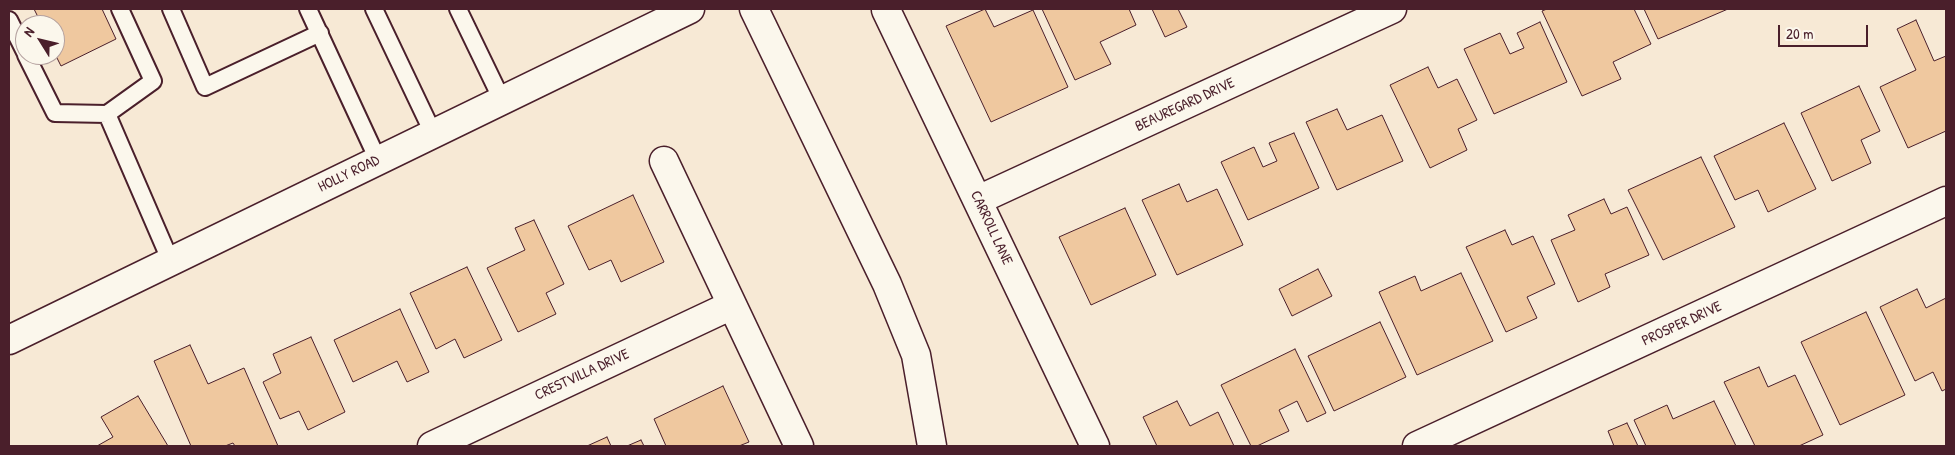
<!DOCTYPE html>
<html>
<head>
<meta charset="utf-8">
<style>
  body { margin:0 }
  #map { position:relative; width:1955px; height:455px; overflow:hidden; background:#f7e9d5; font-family:"Patrick Hand",sans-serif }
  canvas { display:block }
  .frame { position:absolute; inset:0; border:10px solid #4a1f2b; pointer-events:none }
  .north { position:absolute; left:15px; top:15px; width:50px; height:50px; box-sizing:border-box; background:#fbf7ec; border:1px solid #b4a19f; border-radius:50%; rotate:306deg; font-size:14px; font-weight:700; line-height:20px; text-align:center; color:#4a1f2b }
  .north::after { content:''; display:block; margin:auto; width:18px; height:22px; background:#4a1f2b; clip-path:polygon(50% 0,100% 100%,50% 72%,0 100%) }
  .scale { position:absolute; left:1778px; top:25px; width:90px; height:22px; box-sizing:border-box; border:2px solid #4a1f2b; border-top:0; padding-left:6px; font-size:15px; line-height:18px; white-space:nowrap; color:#4a1f2b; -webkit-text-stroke:4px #fbf7ec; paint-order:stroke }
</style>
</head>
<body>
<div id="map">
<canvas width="1955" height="455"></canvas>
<div class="frame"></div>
<div class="north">N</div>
<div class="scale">20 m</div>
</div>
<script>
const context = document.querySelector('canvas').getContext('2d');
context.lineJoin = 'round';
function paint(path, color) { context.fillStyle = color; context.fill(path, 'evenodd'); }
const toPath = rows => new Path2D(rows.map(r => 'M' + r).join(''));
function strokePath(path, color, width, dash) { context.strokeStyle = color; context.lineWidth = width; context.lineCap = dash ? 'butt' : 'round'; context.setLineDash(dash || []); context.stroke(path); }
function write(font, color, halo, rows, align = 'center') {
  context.font = font + ' "Patrick Hand",sans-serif'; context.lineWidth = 4; context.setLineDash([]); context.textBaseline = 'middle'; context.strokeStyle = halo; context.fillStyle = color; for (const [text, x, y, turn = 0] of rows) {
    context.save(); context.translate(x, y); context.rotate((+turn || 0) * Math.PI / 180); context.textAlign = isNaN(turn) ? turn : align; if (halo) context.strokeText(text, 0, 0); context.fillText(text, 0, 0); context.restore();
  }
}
const building = toPath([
  [34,9,102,9,116,39,61,66,55,54,55,25,42,25,34,9],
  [985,9,994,27,1033,10,1068,87,991,122,946,26,985,9],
  [1042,9,1129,9,1136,25,1100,42,1111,64,1075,80,1042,9],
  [1152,9,1178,9,1187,27,1165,37,1152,9],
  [1547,9,1634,9,1651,44,1613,62,1621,79,1582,96,1542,11,1547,9],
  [1644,9,1728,9,1658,39,1644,9],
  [1916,20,1934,61,1946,56,1946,131,1908,148,1880,87,1916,70,1897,29,1916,20],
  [1540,22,1567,82,1494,114,1464,49,1500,33,1510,54,1524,48,1517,33,1540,22],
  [1428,67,1438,88,1457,79,1477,120,1458,129,1467,150,1430,168,1390,85,1428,67],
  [1859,86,1880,131,1861,140,1871,163,1832,181,1801,113,1859,86],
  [1337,109,1347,130,1382,115,1403,161,1337,190,1306,122,1337,109],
  [1784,123,1816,189,1768,212,1758,190,1735,200,1714,156,1784,123],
  [1294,133,1319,188,1248,220,1221,162,1254,147,1263,167,1277,161,1269,143,1294,133],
  [1701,157,1735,227,1663,260,1628,190,1701,157],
  [1179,184,1187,202,1217,189,1243,245,1177,275,1142,200,1179,184],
  [633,195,664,262,621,282,611,260,589,270,568,226,633,195],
  [1604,199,1611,214,1627,207,1649,255,1605,274,1610,287,1578,302,1551,240,1575,230,1568,215,1604,199],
  [1125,208,1156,275,1091,305,1059,237,1125,208],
  [534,220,564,284,546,293,556,314,518,332,487,268,525,250,515,228,534,220],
  [1505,230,1512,245,1533,236,1555,284,1527,297,1537,318,1506,332,1466,247,1505,230],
  [467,267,502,340,464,358,455,339,436,349,410,293,467,267],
  [1318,269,1332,296,1292,316,1279,289,1318,269],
  [1461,273,1493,341,1417,375,1379,292,1415,276,1421,291,1461,273],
  [1917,289,1926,308,1946,298,1946,389,1942,391,1933,372,1915,381,1880,307,1917,289],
  [400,309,429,372,407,382,397,361,353,382,334,340,400,309],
  [1866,312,1905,395,1840,425,1801,342,1866,312],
  [1380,322,1406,377,1334,411,1308,356,1380,322],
  [311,337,345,412,308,430,299,411,280,419,263,382,281,373,273,354,311,337],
  [190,345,208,384,244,368,278,446,235,446,233,443,225,446,191,446,154,361,190,345],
  [1295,349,1326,413,1307,422,1297,401,1279,410,1289,431,1257,446,1251,446,1221,385,1295,349],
  [1759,367,1768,387,1795,375,1823,435,1799,446,1755,446,1724,382,1759,367],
  [723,386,749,442,739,446,666,446,654,419,723,386],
  [138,396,168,446,97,446,113,437,101,417,138,396],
  [1177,401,1190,426,1218,412,1234,446,1157,446,1143,417,1177,401],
  [1714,401,1736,446,1646,446,1634,420,1667,405,1673,419,1714,401],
  [1627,423,1638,446,1614,446,1608,431,1627,423],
  [607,437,611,446,587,446,607,437],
  [641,440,644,446,627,446,641,440]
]);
const lane = toPath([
  [171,9,205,87,320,33],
  [308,9,378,160],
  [374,9,433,133],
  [458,9,502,100],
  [9,20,25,52],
  [26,55,55,113,107,114,153,81,120,9],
  [107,114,171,262]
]);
const street = toPath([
  [754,9,887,284,916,355,932,446],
  [886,10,1095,446],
  [664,161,799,446],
  [978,200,1392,9],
  [432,446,732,305],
  [1417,446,1946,201]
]);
const secondary = toPath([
  [9,340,690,9]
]);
const streetNames = [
  ["BEAUREGARD DRIVE",1185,105,-25],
  ["HOLLY ROAD",349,174,-26],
  ["CARROLL LANE",991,228,65],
  ["PROSPER DRIVE",1682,324,-25],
  ["CRESTVILLA DRIVE",582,375,-25]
];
paint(building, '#efc89f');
strokePath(building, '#4a1f2b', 1);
strokePath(lane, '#4a1f2b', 20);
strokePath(street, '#4a1f2b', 31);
strokePath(secondary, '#4a1f2b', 31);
strokePath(lane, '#fbf7ec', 16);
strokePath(street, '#fbf7ec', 28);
strokePath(secondary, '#fbf7ec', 28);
write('15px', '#4a1f2b', '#fbf7ec', streetNames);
</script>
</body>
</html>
